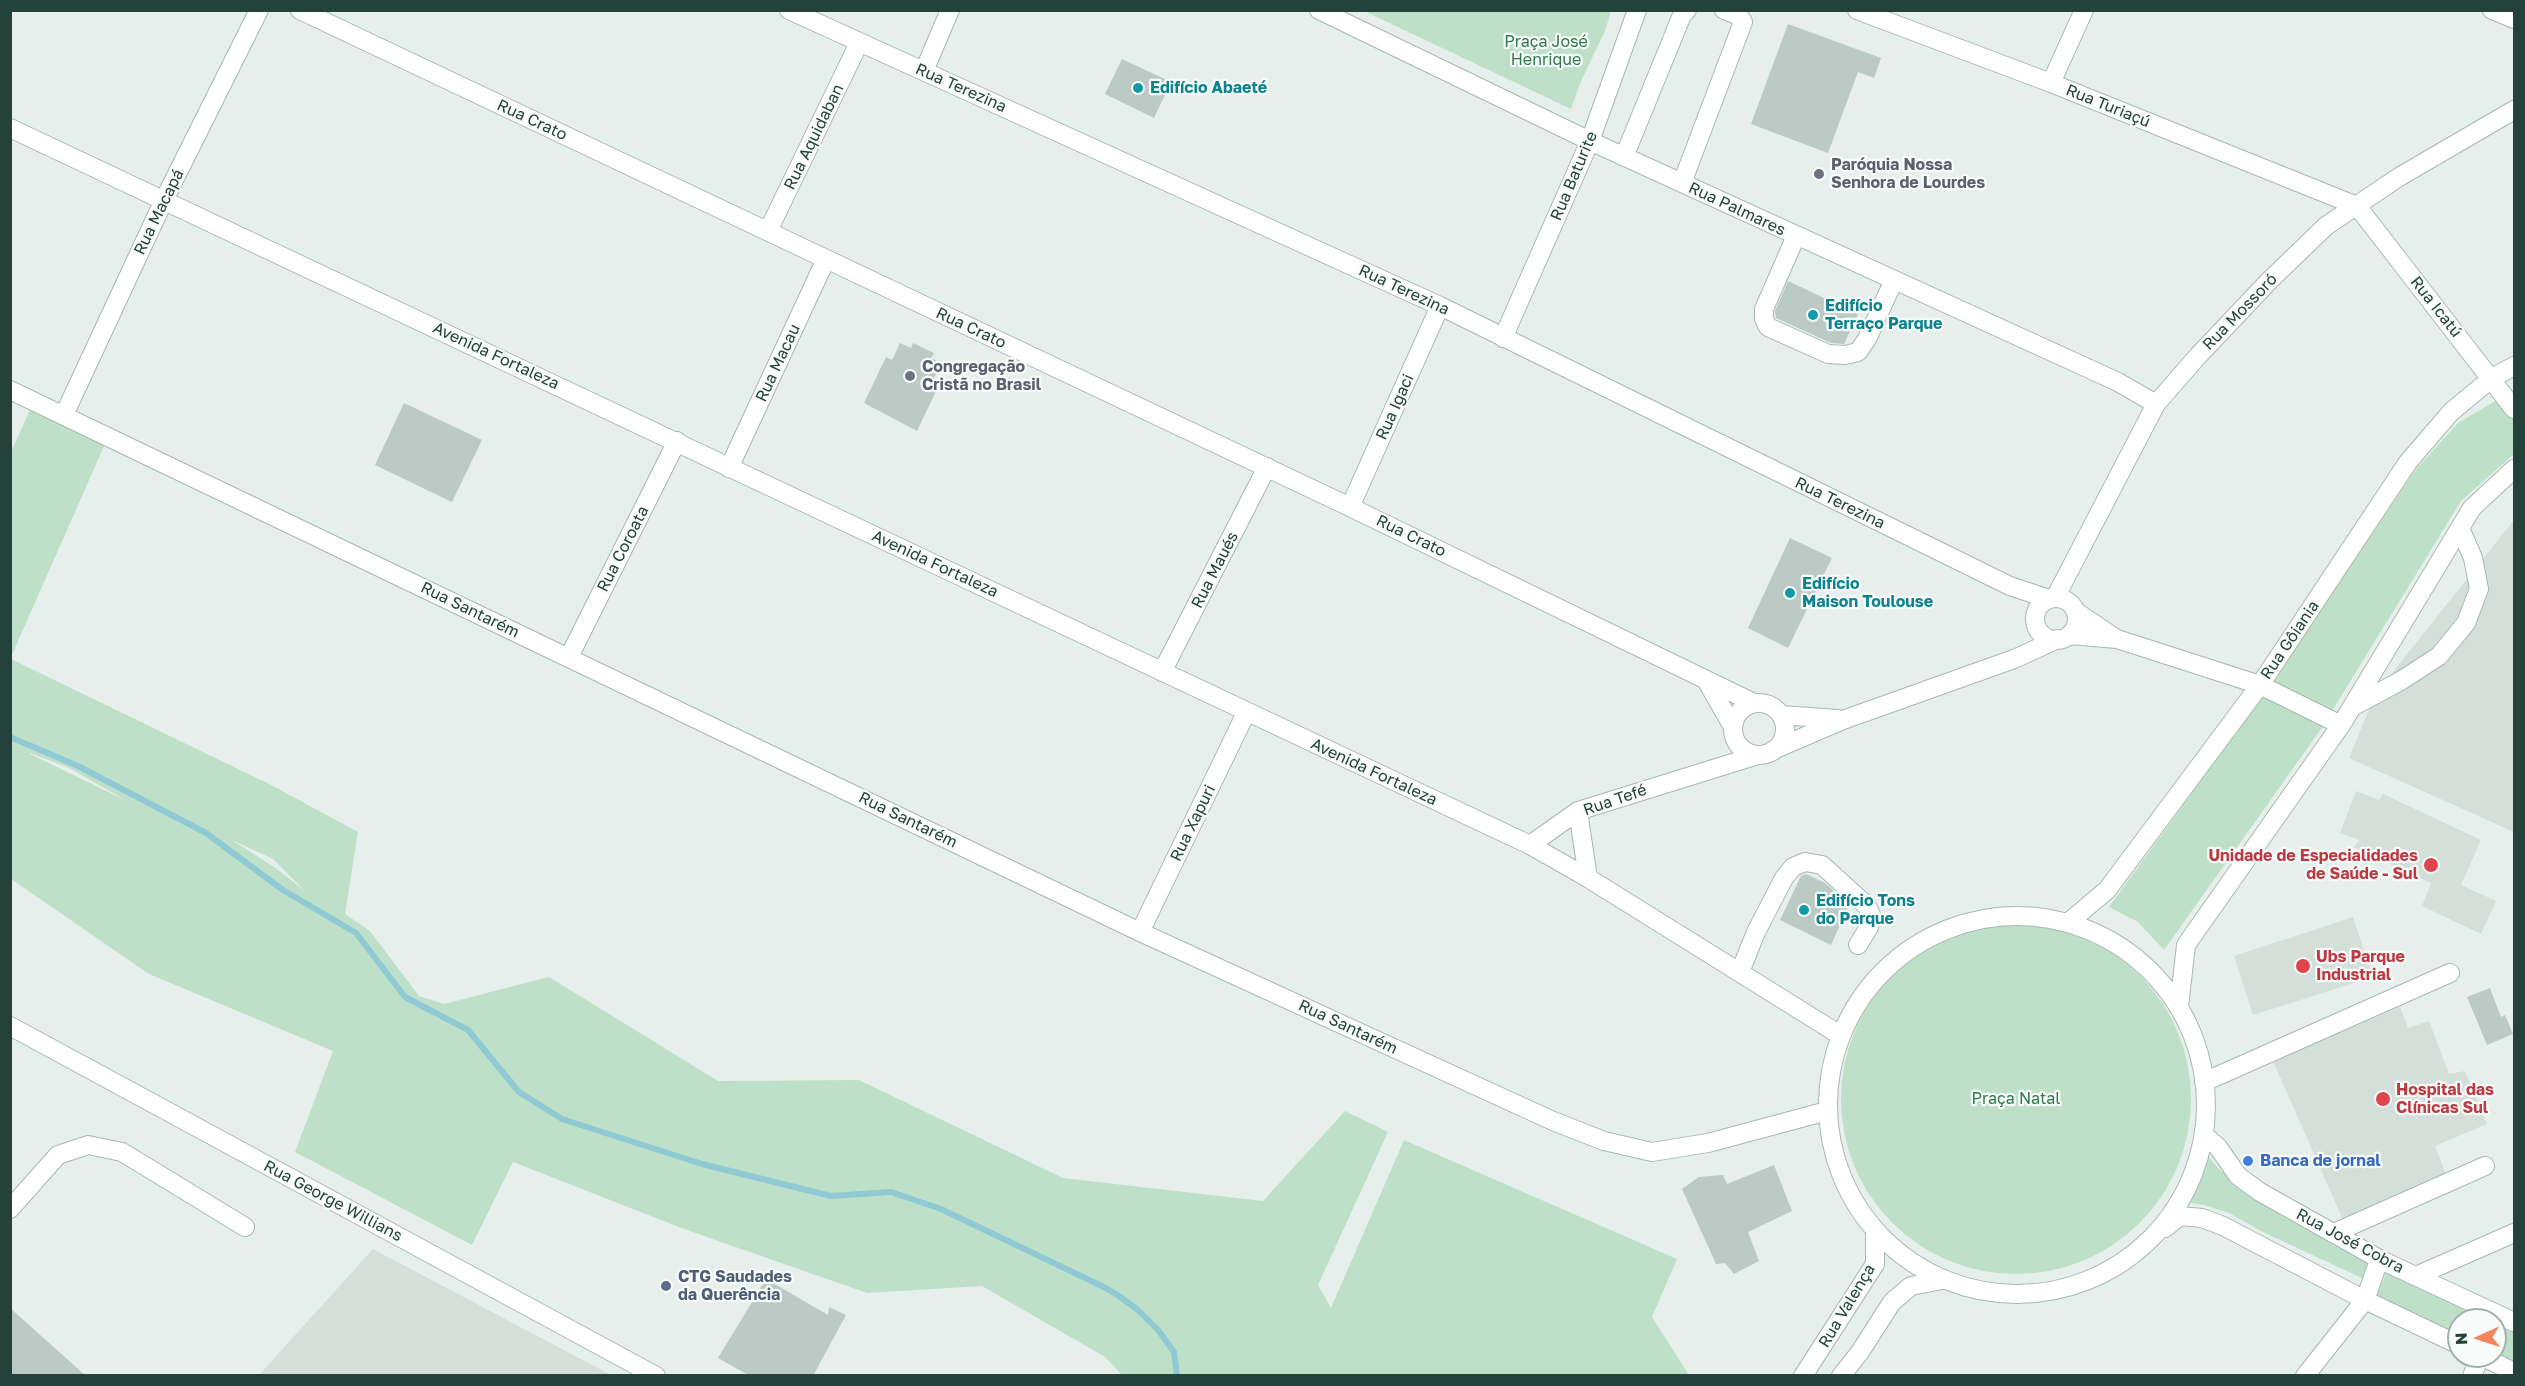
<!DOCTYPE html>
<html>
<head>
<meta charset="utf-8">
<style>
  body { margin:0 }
  #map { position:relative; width:2525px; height:1386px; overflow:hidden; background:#e6efeb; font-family:"Golos Text",sans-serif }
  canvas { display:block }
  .frame { position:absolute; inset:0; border:12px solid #24423a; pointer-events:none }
  .north { position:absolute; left:2447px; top:1308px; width:60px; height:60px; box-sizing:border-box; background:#f7fbf9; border:2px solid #a3b1ad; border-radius:50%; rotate:267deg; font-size:16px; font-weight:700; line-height:24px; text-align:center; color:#24423a }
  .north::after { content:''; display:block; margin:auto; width:21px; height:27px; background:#f4845f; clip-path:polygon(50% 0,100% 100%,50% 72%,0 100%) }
</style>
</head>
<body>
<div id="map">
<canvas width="2525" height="1386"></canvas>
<div class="frame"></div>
<div class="north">N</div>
</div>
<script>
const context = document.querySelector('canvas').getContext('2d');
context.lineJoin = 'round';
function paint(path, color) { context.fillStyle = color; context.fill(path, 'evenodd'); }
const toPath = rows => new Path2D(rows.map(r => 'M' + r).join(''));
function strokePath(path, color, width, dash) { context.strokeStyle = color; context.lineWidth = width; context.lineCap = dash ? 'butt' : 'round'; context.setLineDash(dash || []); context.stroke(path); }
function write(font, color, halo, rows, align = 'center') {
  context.font = font + ' "Golos Text",sans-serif'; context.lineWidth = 4.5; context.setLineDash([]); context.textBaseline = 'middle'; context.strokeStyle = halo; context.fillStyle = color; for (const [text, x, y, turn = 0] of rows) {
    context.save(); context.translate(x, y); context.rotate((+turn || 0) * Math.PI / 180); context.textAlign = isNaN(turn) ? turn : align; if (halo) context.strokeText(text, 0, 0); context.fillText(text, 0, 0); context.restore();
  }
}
const built = toPath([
  [2514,520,2514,832,2349,758,2376,693],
  [2356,791,2379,800,2383,794,2481,840,2461,885,2496,901,2481,934,2422,906,2431,883,2354,847,2359,840,2340,833],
  [2353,917,2373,977,2253,1015,2234,956],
  [2400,1007,2408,1028,2429,1021,2449,1074,2465,1071,2487,1124,2435,1146,2446,1175,2344,1222,2273,1061],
  [373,1249,611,1375,259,1375]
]);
const green = toPath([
  [1364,11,1611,10,1611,11,1605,31,1581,81,1571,109],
  [2514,390,2514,454,2461,501,2321,729,2164,950,2138,922,2109,907,2260,699,2416,469,2458,423],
  [34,401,105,444,11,657,11,452],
  [11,659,271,785,358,832,345,914,370,931,419,996,444,1004,549,977,718,1081,859,1080,1063,1178,1263,1201,1345,1111,1388,1132,1318,1285,1331,1308,1404,1140,1677,1259,1652,1317,1689,1375,1122,1375,1105,1357,982,1286,867,1293,684,1229,513,1162,472,1245,295,1152,333,1051,149,974,11,879],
  [30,753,69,768,127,801,30,754],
  [232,840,273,859,304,890,274,867],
  '1841 1099a175 175 0 1 1 350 0a175 175 0 1 1-350 0Z',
  [2207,1155,2219,1169,2298,1217,2375,1258,2364,1279,2263,1232,2229,1213,2204,1205,2184,1202,2200,1178],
  [2387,1271,2493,1320,2459,1320,2459,1336,2376,1297],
  [2495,1321,2514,1330,2514,1362,2495,1353]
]);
const stream = toPath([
  [10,737,78,766,206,833,283,890,356,933,405,997,468,1030,519,1092,562,1119,702,1164,831,1196,891,1192,941,1209,1106,1288,1119,1296,1138,1310,1158,1330,1174,1352,1177,1376]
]);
const building = toPath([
  [1788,24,1881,58,1874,78,1858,72,1828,153,1751,124],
  [1122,59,1171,82,1154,118,1105,94],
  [1788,281,1858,314,1844,344,1831,343,1776,318,1775,311],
  [900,343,911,348,913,343,934,353,931,358,942,363,933,380,940,383,917,431,864,403,886,357,892,360],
  [404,403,482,440,452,502,375,465],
  [1790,538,1832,558,1788,648,1748,628],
  [1806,874,1825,883,1849,905,1831,945,1780,920,1801,876],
  [2490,988,2501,1017,2505,1015,2513,1034,2487,1045,2467,997],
  [1774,1165,1792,1211,1748,1232,1759,1261,1734,1274,1725,1263,1716,1264,1682,1189,1699,1177,1723,1175,1727,1184],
  [766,1279,828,1315,829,1307,846,1315,813,1376,750,1376,718,1358],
  [10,1308,86,1376,10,1376]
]);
const minor = toPath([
  [300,10,1350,507,1754,703],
  [789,10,1440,306,2010,586,2049,599],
  [1319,10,1590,141,2118,382,2156,404],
  [1857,10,2051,83,2357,206,2514,409],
  [2492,10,2514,19],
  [924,71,950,10],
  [2051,83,2084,10],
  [10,128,1530,845,1588,878,1840,1035],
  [1624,157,1682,15,1687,10],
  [1682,183,1743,22,1739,16,1724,10],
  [768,231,859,43],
  [1796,236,1764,309,1764,319,1768,327,1828,354,1845,355,1858,352,1867,339,1894,280],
  [1503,338,1590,141,1637,10],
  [10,390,1140,932,1553,1121,1604,1141,1652,1152,1708,1143,1827,1111],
  [64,415,164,200,259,10],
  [729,468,826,259],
  [1350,507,1440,306],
  [2055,598,2156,404,2197,357,2269,281,2326,226,2399,177,2514,110],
  '2035 619a21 21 0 1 1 42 0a21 21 0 1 1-42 0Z',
  [2075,611,2115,638],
  [2069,635,2117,639,2260,685,2341,725],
  [569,657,677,441],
  [1162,672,1267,467],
  [1706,680,1733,727],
  '1733 729a26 26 0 1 1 52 0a26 26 0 1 1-52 0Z',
  [2354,706,2402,680,2439,656,2466,623,2479,589,2473,558,2460,528],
  [1781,715,1838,719],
  [1773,750,1843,720,2014,659,2058,639],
  [1578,811,1588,878],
  [1530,845,1578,811,1758,755],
  '1828 1105a189 189 0 1 1 378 0a189 189 0 1 1-378 0Z',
  [2069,922,2107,890,2260,685,2408,462,2451,412,2492,378,2514,366],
  [1140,932,1246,713],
  [1740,972,1756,932,1784,878,1793,867,1805,862,1822,865,1867,906,1871,915,1869,927,1858,945],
  [2179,1007,2186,945,2341,725,2472,508,2514,469],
  [10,1026,656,1376],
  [2204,1082,2450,973],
  [2204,1135,2218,1147,2238,1176,2260,1192,2381,1260,2514,1322],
  [10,1209,58,1155,88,1145,122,1152,245,1227],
  [2165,1228,2180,1216,2202,1218,2223,1226,2365,1300,2459,1345],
  [2334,1233,2485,1166],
  [2416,1276,2514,1233],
  [2481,1356,2514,1372],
  [1803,1376,1875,1264,1875,1233],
  [1841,1376,1860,1352,1892,1302,1911,1286,1942,1280],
  [2305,1376,2365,1300,2377,1266,2381,1260],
  [2472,1376,2480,1356]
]);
const markers = [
  [1138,88,6,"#0f9aa8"],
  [1819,174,6,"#6b7280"],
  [1813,315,6,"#0f9aa8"],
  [910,376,6,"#6b7280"],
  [1790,593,6,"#0f9aa8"],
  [2431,865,8,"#e0444e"],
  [1804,910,6,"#0f9aa8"],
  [2303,966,8,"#e0444e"],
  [2383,1099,8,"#e0444e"],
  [2248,1161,6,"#3f7fe0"],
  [666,1286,6,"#5c6f8a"]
];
const parkNames = [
  ["Praça José",1546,42],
  ["Henrique",1546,60],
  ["Praça Natal",2016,1099]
];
const streetNames = [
  ["Rua Terezina",961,88,24],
  ["Rua Turiaçú",2108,106,22],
  ["Rua Crato",532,120,25],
  ["Rua Aquidaban",814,137,-64],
  ["Rua Baturite",1574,176,-67],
  ["Rua Palmares",1737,209,25],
  ["Rua Macapá",159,212,-64],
  ["Rua Terezina",1404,290,25],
  ["Rua Icatú",2436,307,52],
  ["Rua Mossoró",2240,312,-46],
  ["Rua Crato",971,328,25],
  ["Avenida Fortaleza",496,356,25],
  ["Rua Macau",778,363,-65],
  ["Rua Igaci",1395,407,-66],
  ["Rua Terezina",1840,503,26],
  ["Rua Crato",1411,536,26],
  ["Rua Coroata",623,549,-63],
  ["Avenida Fortaleza",935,564,25],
  ["Rua Maués",1215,570,-63],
  ["Rua Santarém",470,610,26],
  ["Rua Gôiania",2290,640,-56],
  ["Avenida Fortaleza",1374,772,25],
  ["Rua Tefé",1615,800,-19],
  ["Rua Santarém",908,820,26],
  ["Rua Xapuri",1193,823,-64],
  ["Rua Santarém",1348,1027,25],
  ["Rua George Willians",333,1201,28],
  ["Rua José Cobra",2350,1241,28],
  ["Rua Valença",1847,1306,-59]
];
const cultureNames = [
  ["Edifício Abaeté",1150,88],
  ["Edifício",1825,306],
  ["Terraço Parque",1825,324],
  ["Edifício",1802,584],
  ["Maison Toulouse",1802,602],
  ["Edifício Tons",1816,901],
  ["do Parque",1816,919]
];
const worshipNames = [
  ["Paróquia Nossa",1831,165],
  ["Senhora de Lourdes",1831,183],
  ["Congregação",922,367],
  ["Cristã no Brasil",922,385]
];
const healthNames = [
  ["Unidade de Especialidades",2418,856,"right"],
  ["de Saúde - Sul",2418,874,"right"],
  ["Ubs Parque",2316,957],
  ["Industrial",2316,975],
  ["Hospital das",2396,1090],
  ["Clínicas Sul",2396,1108]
];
const shopNames = [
  ["Banca de jornal",2260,1161]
];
const serviceNames = [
  ["CTG Saudades",678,1277],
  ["da Querência",678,1295]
];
paint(built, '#d4dfda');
paint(green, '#bfe0c8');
strokePath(stream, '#8ec9d4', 6);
paint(building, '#bbcac4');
strokePath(minor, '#a8b8b2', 20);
strokePath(minor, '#fff', 18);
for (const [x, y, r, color] of markers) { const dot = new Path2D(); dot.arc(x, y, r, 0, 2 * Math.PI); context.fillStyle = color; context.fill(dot); strokePath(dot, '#f7fbf9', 2); }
write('16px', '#2d7a4b', '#f7fbf9', parkNames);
write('16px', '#24423a', '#f7fbf9', streetNames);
write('bold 16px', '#0d838f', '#f7fbf9', cultureNames, 'left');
write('bold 16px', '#5b616d', '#f7fbf9', worshipNames, 'left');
write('bold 16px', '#be3a42', '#f7fbf9', healthNames, 'left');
write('bold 16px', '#366cbe', '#f7fbf9', shopNames, 'left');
write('bold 16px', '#4e5e75', '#f7fbf9', serviceNames, 'left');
</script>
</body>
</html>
